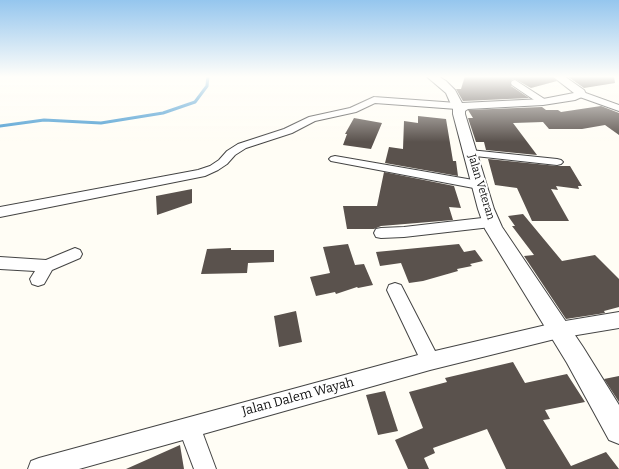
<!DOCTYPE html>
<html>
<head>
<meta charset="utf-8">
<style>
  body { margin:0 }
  canvas { display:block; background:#fffdf5 }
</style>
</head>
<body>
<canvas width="619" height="469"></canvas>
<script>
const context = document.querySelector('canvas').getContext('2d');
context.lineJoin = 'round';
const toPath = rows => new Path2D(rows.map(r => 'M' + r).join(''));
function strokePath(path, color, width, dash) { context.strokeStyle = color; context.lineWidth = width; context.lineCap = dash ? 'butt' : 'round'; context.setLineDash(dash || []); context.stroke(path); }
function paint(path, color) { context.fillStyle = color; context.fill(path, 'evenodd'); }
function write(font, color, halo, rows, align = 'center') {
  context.font = font + ' Bitter,serif'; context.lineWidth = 4; context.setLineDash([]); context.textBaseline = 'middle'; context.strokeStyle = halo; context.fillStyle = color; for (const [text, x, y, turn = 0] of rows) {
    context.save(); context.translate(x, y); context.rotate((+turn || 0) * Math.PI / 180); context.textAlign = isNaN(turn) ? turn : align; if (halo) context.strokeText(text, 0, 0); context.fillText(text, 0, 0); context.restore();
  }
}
const stream = toPath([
  [0,126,44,120,101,123,163,113,195,102,207,86,208,76]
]);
const building = toPath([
  [465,76,551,76,557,81,531,88,515,79,511,80,511,86,529,98,463,101,456,89,461,89],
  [567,76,614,76,615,83,584,88],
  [601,106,619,113,619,135,605,125,582,129,549,129,543,122,513,123,537,155,486,150,484,142,476,142,468,118,473,118,468,110,542,107,546,110,558,110,561,112],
  [418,116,446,119,453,161,456,161,458,176,385,163,389,147,403,149,404,121,418,123],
  [354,118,382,123,371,149,343,145,347,134,345,134],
  [488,159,557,166,570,166,582,186,578,186,579,189,556,186,558,190,551,189,569,221,532,221,517,188,495,185],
  [384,172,454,186,461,208,449,207,453,220,381,226,374,229,347,229,343,206,377,206],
  [192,189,192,203,157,215,156,196],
  [523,214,562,261,595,255,619,279,619,307,604,311,605,313,566,319,524,256,534,255,512,226,515,226,508,216],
  [348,244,355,265,364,264,373,285,358,288,357,287,336,294,335,292,316,296,310,277,330,273,323,247],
  [459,244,464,252,475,250,483,261,470,264,472,266,457,269,458,271,423,281,409,283,401,263,380,266,376,252],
  [231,248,231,250,274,250,274,262,248,263,247,273,201,274,207,249],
  [296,311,302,342,279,347,274,316],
  [513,362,525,383,567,374,585,402,545,410,550,419,543,420,571,466,606,452,619,469,506,469,487,429,433,448,435,453,424,458,429,469,408,469,395,440,423,428,409,392,447,382,445,378],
  [619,376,619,402,604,379],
  [385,391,398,431,378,435,366,395],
  [180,445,184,469,126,469]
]);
const minor = toPath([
  [515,80,546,100,548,102,546,104,540,104,512,85,511,83,512,81,515,80],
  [580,91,619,105,619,111,577,96,576,94,577,92,580,91],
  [374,97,457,103,462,106,457,109,375,103,356,112,315,121,292,133,246,148,235,155,227,164,218,170,205,176,0,217,0,207,198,170,210,166,219,160,227,151,238,144,284,129,309,117,350,108,374,97],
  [470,150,557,159,561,160,563,162,561,164,557,165,466,155,465,153,466,151,470,150],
  [335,156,479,181,483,182,485,185,483,188,479,189,331,161,329,159,331,157,335,156],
  [491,217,496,219,498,222,496,225,491,227,404,237,381,238,376,237,374,233,376,229,381,228,404,227,491,217],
  [75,248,80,250,82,254,80,258,52,270,44,284,38,286,32,284,30,279,35,271,0,269,0,257,46,260,75,248],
  [395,283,401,285,435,351,559,322,619,312,619,328,559,338,430,370,203,434,216,469,194,469,183,440,79,469,28,469,31,461,39,458,418,355,387,290,389,285,395,283]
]);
const tertiary = toPath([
  [426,76,438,76,446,81,455,90,462,103,543,99,574,93,552,76,564,76,584,90,586,94,584,96,575,100,543,105,468,109,465,111,465,114,494,209,502,227,583,347,619,405,619,444,609,440,567,363,485,229,478,209,453,114,453,109,446,93,426,76]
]);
const streetNames = [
  ["Jalan Veteran",481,187,73]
];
const nearStreetnames = [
  ["Jalan Dalem Wayah",298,397,-15]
];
strokePath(stream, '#3f96cf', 3);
paint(building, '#5a524d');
strokePath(minor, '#444', 2);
strokePath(tertiary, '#444', 2);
paint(minor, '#fff');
paint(tertiary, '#fff');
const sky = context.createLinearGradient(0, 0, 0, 142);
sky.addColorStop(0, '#95c6ee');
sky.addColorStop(0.54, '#fffefa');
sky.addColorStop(1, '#fffefa00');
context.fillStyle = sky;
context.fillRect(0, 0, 619, 142);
write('11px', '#111', '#fff', streetNames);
write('13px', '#111', '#fff', nearStreetnames);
</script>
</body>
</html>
